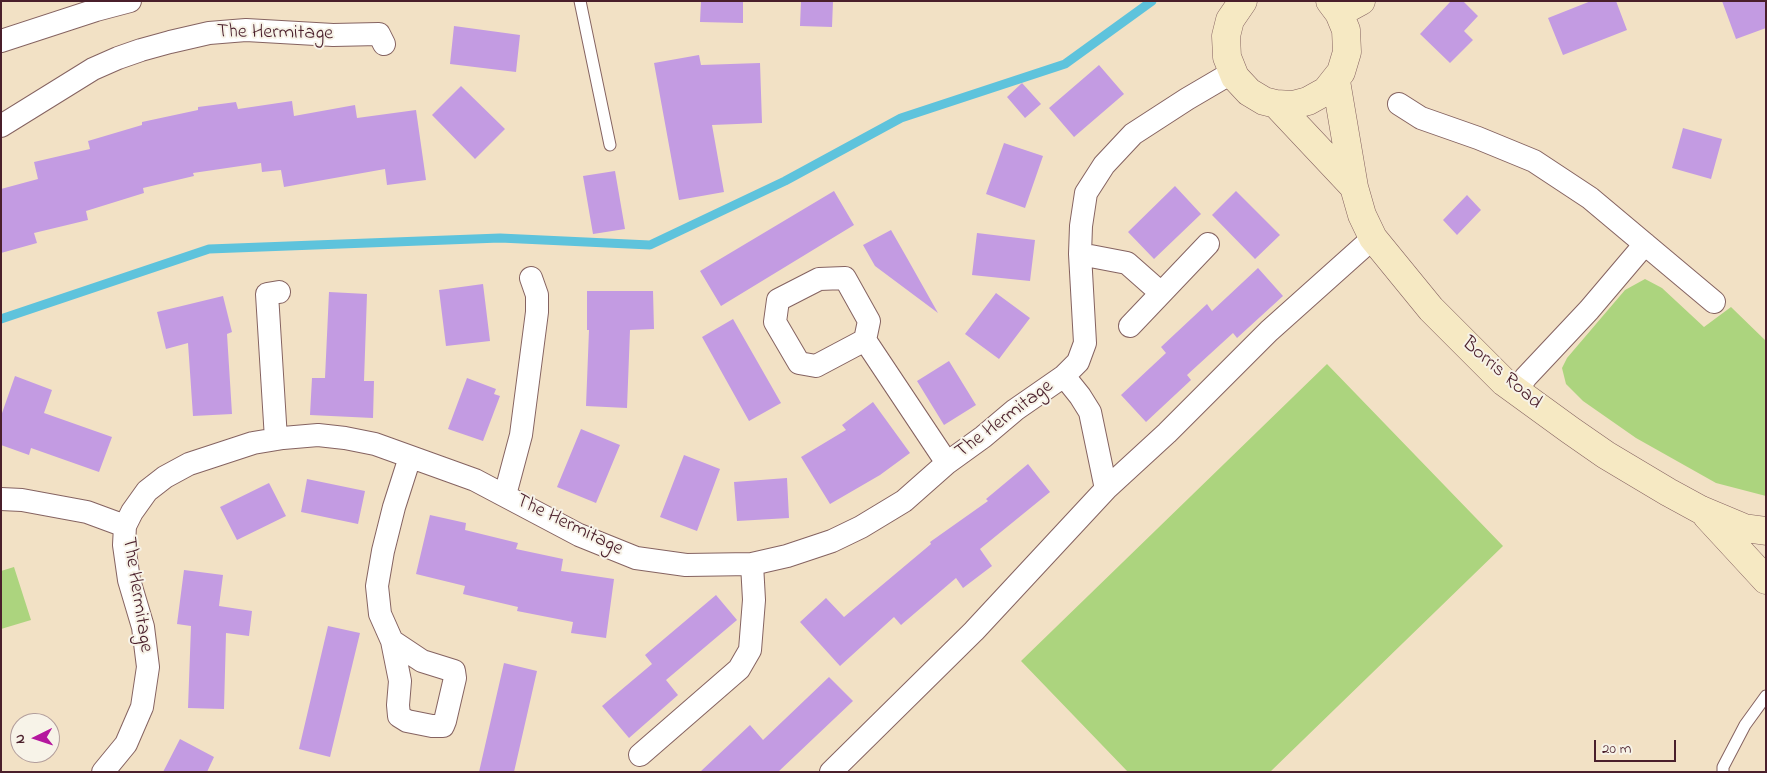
<!DOCTYPE html>
<html>
<head>
<meta charset="utf-8">
<style>
  body { margin:0 }
  #map { position:relative; width:1767px; height:773px; overflow:hidden; background:#f2e1c5; font-family:"Indie Flower",sans-serif }
  canvas { display:block }
  .frame { position:absolute; inset:0; border:2px solid #4a1f2b; pointer-events:none }
  .north { position:absolute; left:10px; top:713px; width:50px; height:50px; box-sizing:border-box; background:#f7f3e8; border:1px solid #b29e9c; border-radius:50%; rotate:266deg; font-size:14px; font-weight:700; line-height:20px; text-align:center; color:#4a1f2b }
  .north::after { content:''; display:block; margin:auto; width:18px; height:22px; background:#b5179e; clip-path:polygon(50% 0,100% 100%,50% 72%,0 100%) }
  .scale { position:absolute; left:1594px; top:740px; width:82px; height:22px; box-sizing:border-box; border:2px solid #4a1f2b; border-top:0; padding-left:6px; font-size:15px; line-height:18px; white-space:nowrap; color:#4a1f2b; -webkit-text-stroke:4px #f7f3e8; paint-order:stroke }
</style>
</head>
<body>
<div id="map">
<canvas width="1767" height="773"></canvas>
<div class="frame"></div>
<div class="north">N</div>
<div class="scale">20 m</div>
</div>
<script>
const context = document.querySelector('canvas').getContext('2d');
context.lineJoin = 'round';
function paint(path, color) { context.fillStyle = color; context.fill(path, 'evenodd'); }
const toPath = rows => new Path2D(rows.map(r => 'M' + r).join(''));
function strokePath(path, color, width, dash) { context.strokeStyle = color; context.lineWidth = width; context.lineCap = dash ? 'butt' : 'round'; context.setLineDash(dash || []); context.stroke(path); }
function write(font, color, halo, rows, align = 'center') {
  context.font = font + ' "Indie Flower",sans-serif'; context.lineWidth = 4; context.setLineDash([]); context.textBaseline = 'middle'; context.strokeStyle = halo; context.fillStyle = color; for (const [text, x, y, turn = 0] of rows) {
    context.save(); context.translate(x, y); context.rotate((+turn || 0) * Math.PI / 180); context.textAlign = isNaN(turn) ? turn : align; if (halo) context.strokeText(text, 0, 0); context.fillText(text, 0, 0); context.restore();
  }
}
const green = toPath([
  [1645,279,1662,288,1704,327,1731,307,1766,341,1766,496,1716,483,1636,438,1583,401,1566,384,1562,368,1567,358,1625,290],
  [1327,364,1503,546,1270,772,1128,772,1021,661],
  [14,567,31,620,1,629,1,571]
]);
const stream = toPath([
  [1,319,209,249,500,238,650,245,785,181,901,118,1065,64,1152,1]
]);
const building = toPath([
  [701,1,743,1,743,23,700,22],
  [801,1,833,1,832,27,800,26],
  [1451,1,1463,1,1478,16,1464,31,1473,40,1450,63,1420,34],
  [1591,1,1616,1,1627,30,1563,55,1548,18],
  [1722,1,1766,1,1766,28,1736,39],
  [454,26,520,35,516,72,450,64],
  [699,55,701,65,760,63,762,123,712,125,724,192,679,200,654,63],
  [1099,65,1124,94,1074,137,1049,108],
  [1022,83,1041,104,1025,118,1007,97],
  [461,86,505,129,475,159,432,115],
  [292,101,294,116,355,105,357,118,416,110,426,180,387,185,385,169,284,187,281,170,262,172,261,163,193,173,194,176,143,188,144,193,86,211,88,220,34,233,37,243,1,253,1,189,38,179,34,162,90,149,88,141,142,125,142,122,198,110,198,107,236,102,238,109],
  [1683,128,1722,139,1711,179,1672,168],
  [1004,143,1043,156,1025,208,986,194],
  [615,171,625,229,593,234,583,176],
  [1175,186,1201,214,1154,259,1128,232],
  [834,191,854,225,721,306,700,271],
  [1236,191,1280,235,1255,259,1212,215],
  [1467,195,1481,210,1457,235,1443,220],
  [891,230,907,258,938,313,875,266,863,245],
  [977,233,1035,240,1030,281,972,275],
  [1258,268,1283,296,1237,338,1233,333,1187,375,1191,380,1146,422,1121,395,1166,353,1161,347,1207,304,1212,311],
  [483,284,490,341,446,346,439,290],
  [587,291,653,291,654,329,630,330,627,408,586,406,589,330,587,330],
  [329,292,367,294,364,381,374,381,373,418,310,415,312,378,325,378],
  [996,293,1030,318,999,359,965,334],
  [223,296,232,332,227,334,232,414,193,416,188,343,166,349,157,312],
  [733,319,781,403,749,421,702,337],
  [949,361,976,405,944,425,917,381],
  [15,376,52,390,44,413,112,437,99,472,31,448,29,455,1,445,1,416],
  [467,378,496,389,494,394,500,396,483,441,448,429],
  [873,402,910,453,880,475,830,504,801,457,846,430,842,425],
  [581,429,620,445,596,503,557,487],
  [684,455,720,469,697,531,660,517],
  [1028,464,1050,492,980,549,992,566,963,588,956,578,901,625,894,617,840,666,800,622,826,598,844,617,931,544,930,542,988,501,986,499],
  [787,478,789,518,737,521,734,482],
  [307,479,365,491,358,524,301,512],
  [269,483,286,516,237,540,220,507],
  [430,515,466,523,465,530,518,543,516,549,563,559,561,571,614,579,606,638,571,633,573,622,517,611,518,607,463,594,465,586,416,574],
  [184,570,223,575,219,606,252,611,249,636,226,633,224,709,188,708,191,626,177,624],
  [716,595,737,620,666,680,678,695,629,738,602,706,652,664,645,655],
  [328,626,360,633,330,757,299,749],
  [504,663,537,671,514,772,479,772],
  [829,677,853,701,778,772,700,772,750,725,763,740],
  [180,739,214,757,207,772,163,772]
]);
const lane = toPath([
  [580,1,610,145],
  [1723,772,1723,767,1745,725,1766,696]
]);
const street = toPath([
  [1,41,96,10,130,1],
  [1399,104,1421,118,1478,138,1534,161,1590,198,1714,302],
  [1,126,93,69,118,58,141,50,170,42,209,33,246,30,333,35,379,34,384,44],
  [1080,254,1127,263,1161,293],
  [1130,326,1208,244],
  [865,340,816,366,799,363,775,322,778,300,819,279,845,278,869,321,865,340,947,463],
  [1064,376,1080,396,1090,412,1106,489],
  [1516,391,1526,377,1589,310,1645,244],
  [276,439,267,294,279,292],
  [505,495,521,435,537,312,537,295,531,278],
  [1,499,22,500,87,512,125,526],
  [392,641,400,681,398,705,399,716,407,721,432,726,443,726,445,721,455,678,454,671,422,661,392,641,380,614,377,586,383,551,394,507,410,457],
  [640,755,739,669,750,650,754,600,752,564],
  [103,772,126,744,142,707,148,667,143,627,129,580,124,545,125,526,132,512,147,491,165,477,189,464,253,443,283,438,318,435,345,438,375,444,475,480,579,535,636,558,686,565,752,564,787,556,832,541,861,527,904,501,947,463,983,437,1015,410,1064,376,1078,362,1085,343,1080,254,1081,226,1086,193,1104,165,1133,134,1187,99,1233,72],
  [831,772,974,631,1106,489,1167,433,1269,331,1373,238]
]);
const secondary = toPath([
  [1243,1,1230,20,1226,36,1227,57,1235,77,1249,92,1264,101,1276,104,1293,105,1308,101,1326,91,1341,72,1347,52,1346,30,1339,13,1330,1],
  [1339,13,1361,1],
  [1336,81,1354,187,1362,215,1373,238,1431,309,1504,382,1570,430,1606,455,1668,492,1701,510,1744,528,1766,531],
  [1276,104,1354,187],
  [1707,516,1766,580]
]);
const streetNames = [
  ["The Hermitage",275,34,1],
  ["Borris Road",1501,374,41],
  ["The Hermitage",1005,420,-37],
  ["The Hermitage",569,526,26],
  ["The Hermitage",136,595,81]
];
paint(green, '#acd47e');
strokePath(stream, '#5ec3dc', 9);
paint(building, '#c39be2');
strokePath(lane, '#856361', 13);
strokePath(street, '#856361', 24);
strokePath(secondary, '#856361', 29);
strokePath(lane, '#fff', 11);
strokePath(street, '#fff', 22);
strokePath(secondary, '#f6e9c3', 28);
write('20px', '#4a1f2b', '#f7f3e8', streetNames);
</script>
</body>
</html>
